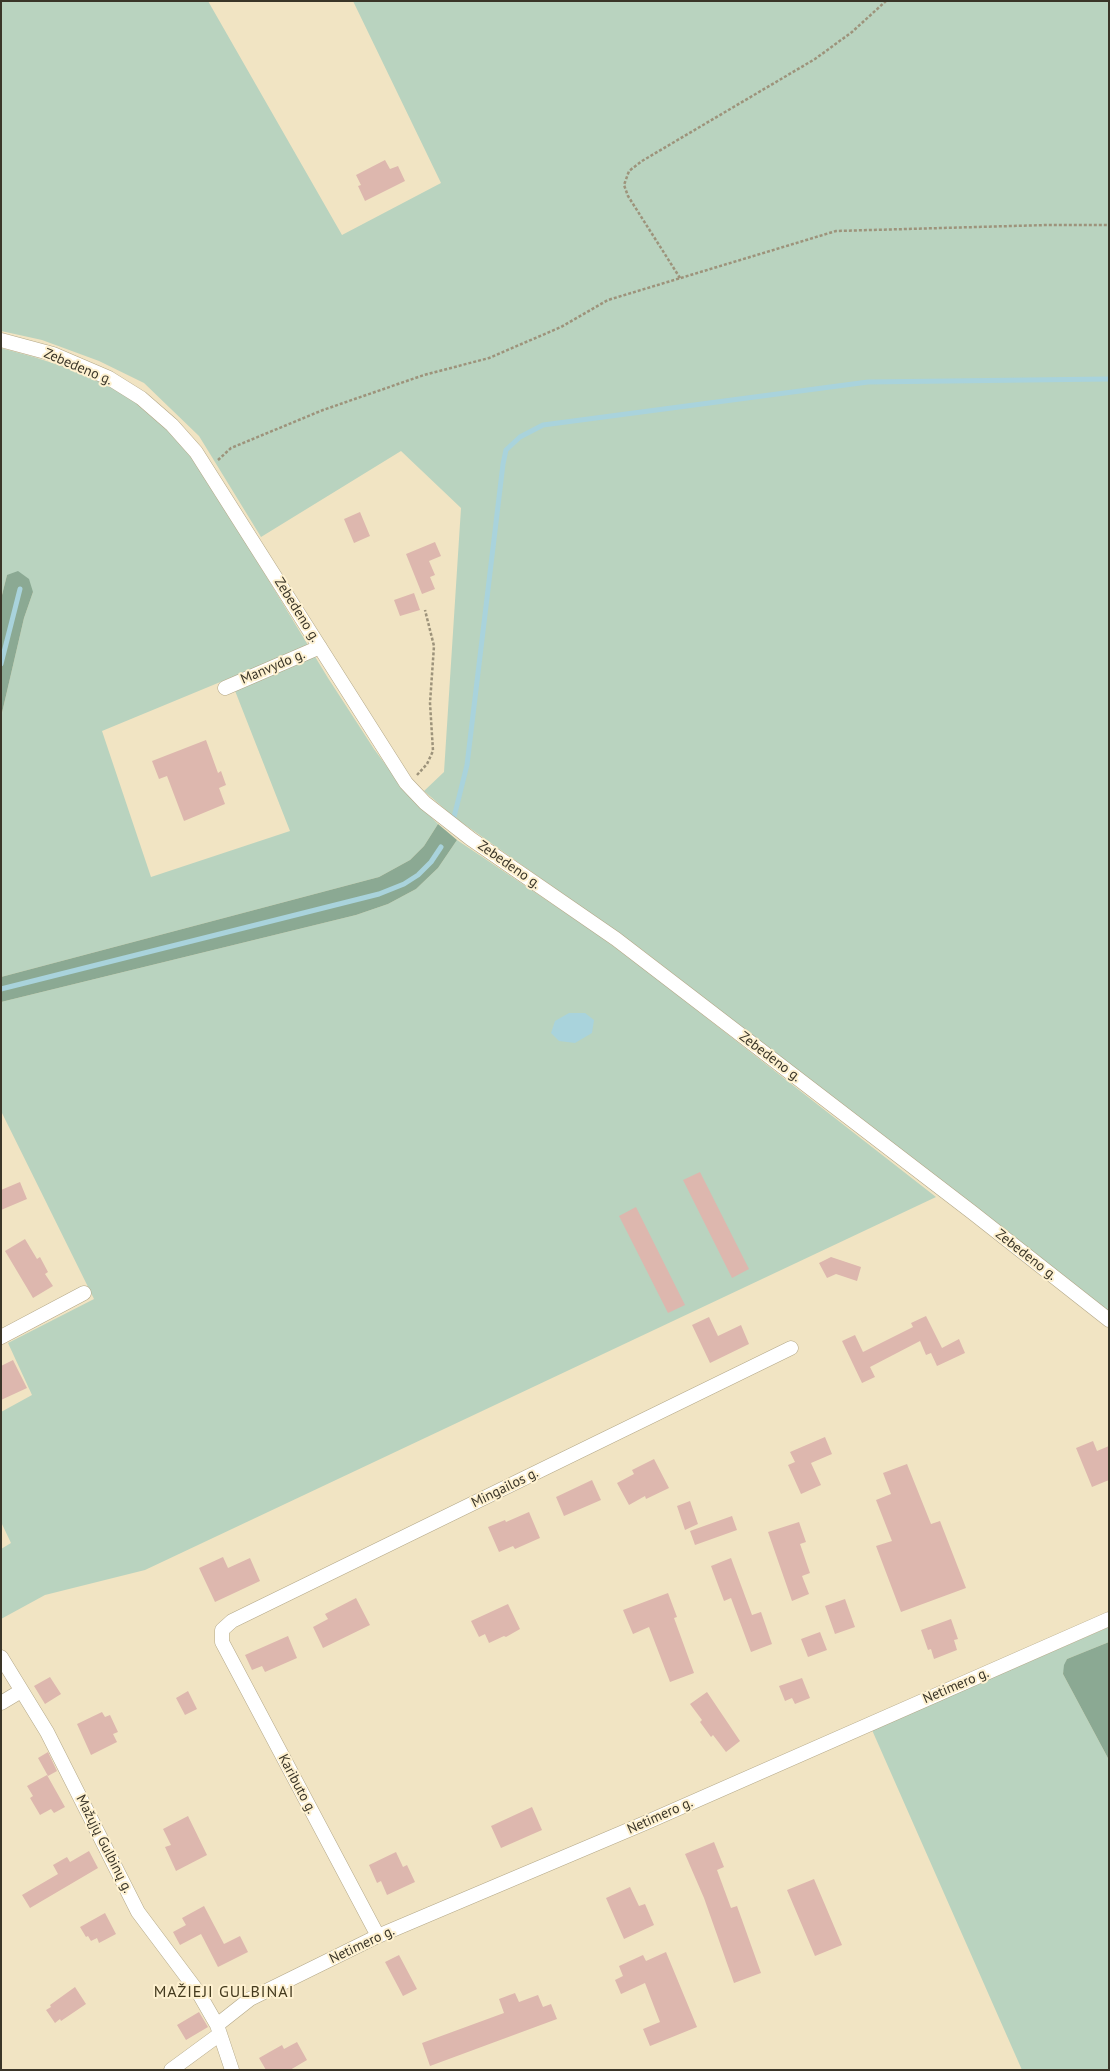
<!DOCTYPE html>
<html>
<head>
<meta charset="utf-8">
<style>
  body { margin:0 }
  #map { position:relative; width:1110px; height:2071px; overflow:hidden; background:#f1e4c3; font-family:"PT Sans",sans-serif }
  canvas { display:block }
  .frame { position:absolute; inset:0; border:2px solid #3a3528; pointer-events:none }
</style>
</head>
<body>
<div id="map">
<canvas width="1110" height="2071"></canvas>
<div class="frame"></div>
</div>
<script>
const context = document.querySelector('canvas').getContext('2d');
context.lineJoin = 'round';
function paint(path, color) { context.fillStyle = color; context.fill(path, 'evenodd'); }
const toPath = rows => new Path2D(rows.map(r => 'M' + r).join(''));
function strokePath(path, color, width, dash) { context.strokeStyle = color; context.lineWidth = width; context.lineCap = dash ? 'butt' : 'round'; context.setLineDash(dash || []); context.stroke(path); }
function write(font, color, halo, rows, align = 'center') {
  context.font = font + ' "PT Sans",sans-serif'; context.lineWidth = 4; context.setLineDash([]); context.textBaseline = 'middle'; context.strokeStyle = halo; context.fillStyle = color; for (const [text, x, y, turn = 0] of rows) {
    context.save(); context.translate(x, y); context.rotate((+turn || 0) * Math.PI / 180); context.textAlign = isNaN(turn) ? turn : align; if (halo) context.strokeText(text, 0, 0); context.fillText(text, 0, 0); context.restore();
  }
}
const green = toPath([
  [1,1,208,1,342,235,441,183,353,1,1109,1,1109,1313,641,949,454,817,424,791,444,772,461,508,401,451,261,537,199,436,144,383,99,361,42,340,1,331],
  [1,348,34,357,86,374,118,390,147,410,171,431,193,457,212,487,328,678,374,749,405,791,438,824,424,846,410,860,379,877,1,977,1,717,24,618,33,592,7,575,1,599],
  [230,678,290,831,151,877,102,731],
  [457,840,597,934,648,972,936,1197,145,1570,45,1595,1,1619,1,1549,11,1543,1,1522,1,1412,32,1395,8,1343,94,1299,1,1111,1,1002,356,915,388,904,416,889,438,868],
  [1109,1627,1109,1642,1067,1659,1063,1674,1109,1760,1109,2070,1022,2070,872,1730]
]);
const forest = toPath([
  [18,571,29,579,33,592,24,618,1,717,1,599,7,575],
  [438,824,457,840,438,868,416,889,388,904,356,915,1,1002,1,977,379,877,410,860,424,846],
  [1109,1642,1109,1760,1063,1674,1064,1665,1067,1659]
]);
const water = toPath([
  [569,1013,585,1013,594,1020,592,1033,575,1043,559,1041,551,1033,555,1021]
]);
const stream = toPath([
  [1,664,20,589],
  [454,817,467,765,503,464,506,450,520,437,543,425,868,382,1109,379],
  [1,989,379,894,404,884,418,875,431,862,441,847]
]);
const building = toPath([
  [385,160,390,169,398,166,405,181,365,201,358,186,361,185,356,175],
  [360,512,370,536,354,543,344,519],
  [435,542,441,556,429,561,435,575,430,577,435,589,422,594,406,554],
  [414,593,420,610,400,616,394,600],
  [206,740,218,773,221,771,226,785,219,788,225,804,184,821,167,776,159,779,152,761],
  [700,1172,749,1269,732,1278,683,1180],
  [20,1182,27,1199,1,1210,1,1190],
  [636,1207,685,1305,668,1313,619,1216],
  [25,1239,37,1259,40,1257,48,1272,45,1274,53,1286,33,1298,5,1251],
  [831,1257,861,1267,857,1281,836,1274,827,1278,819,1263],
  [926,1316,942,1348,959,1339,965,1353,937,1366,931,1353,926,1355,920,1341,870,1367,875,1377,862,1383,842,1341,855,1335,863,1352,913,1327,911,1323],
  [709,1317,718,1336,741,1325,749,1344,710,1363,692,1325],
  [13,1360,27,1388,1,1400,1,1366],
  [825,1437,832,1454,811,1463,821,1485,801,1494,788,1465,795,1462,790,1452],
  [1093,1441,1097,1451,1109,1446,1109,1480,1092,1487,1076,1448],
  [654,1459,669,1488,646,1499,645,1496,629,1505,617,1483,634,1474,632,1470],
  [907,1464,931,1524,940,1521,966,1588,901,1612,876,1546,892,1541,876,1500,891,1494,883,1473],
  [592,1480,601,1500,564,1516,556,1497],
  [690,1501,698,1524,685,1530,677,1506],
  [529,1512,540,1538,515,1549,513,1546,499,1552,488,1527,505,1520,506,1522],
  [732,1516,737,1530,695,1545,690,1531],
  [799,1522,806,1542,800,1544,810,1573,802,1576,809,1594,792,1601,768,1532],
  [223,1557,228,1568,250,1558,260,1581,215,1602,199,1568],
  [731,1558,752,1615,761,1612,772,1644,751,1652,731,1598,724,1601,711,1566],
  [668,1593,677,1617,674,1618,694,1673,670,1682,649,1627,633,1634,623,1610],
  [356,1598,370,1625,323,1648,313,1627,328,1619,325,1614],
  [845,1599,855,1627,835,1634,825,1606],
  [508,1604,520,1629,506,1637,504,1636,489,1643,485,1634,479,1637,471,1621],
  [951,1619,958,1639,954,1640,957,1650,934,1659,931,1649,928,1650,921,1630],
  [820,1632,827,1650,808,1657,801,1639],
  [288,1636,297,1658,265,1672,262,1666,252,1670,245,1655],
  [50,1677,61,1694,45,1704,34,1686],
  [802,1678,810,1698,795,1704,792,1698,785,1701,779,1686],
  [188,1691,197,1709,185,1715,176,1698],
  [707,1692,740,1741,726,1752,713,1735,711,1737,700,1722,702,1720,690,1704],
  [102,1712,105,1717,110,1715,118,1732,113,1734,117,1742,91,1755,77,1724],
  [48,1752,57,1771,48,1776,38,1758],
  [47,1775,65,1807,54,1813,51,1809,40,1815,30,1798,33,1796,27,1786],
  [532,1807,542,1830,501,1848,491,1826],
  [188,1816,207,1855,176,1871,165,1847,171,1845,163,1829],
  [714,1842,724,1867,717,1870,731,1908,737,1906,761,1973,734,1983,704,1898,685,1854],
  [89,1851,98,1868,30,1908,22,1895,58,1874,53,1865,67,1857,70,1862],
  [396,1852,403,1867,407,1865,415,1882,387,1895,381,1881,377,1883,369,1865],
  [814,1879,842,1945,815,1956,787,1890],
  [630,1887,639,1906,645,1904,654,1925,624,1939,606,1898],
  [204,1906,224,1944,240,1936,248,1952,218,1967,201,1934,180,1945,173,1932,186,1925,182,1918],
  [105,1913,116,1934,99,1943,97,1938,91,1941,88,1936,86,1937,80,1927],
  [666,1952,697,2027,650,2046,643,2029,660,2022,645,1983,621,1994,615,1980,623,1976,619,1966,643,1955,646,1961],
  [399,1955,417,1989,403,1996,385,1962],
  [75,1987,86,2004,61,2021,60,2019,55,2023,46,2010,51,2007,50,2005],
  [515,1993,519,2002,538,1995,543,2007,551,2004,557,2019,430,2066,422,2043,504,2013,499,1999],
  [199,2012,208,2027,186,2040,177,2025],
  [297,2042,307,2060,290,2070,266,2070,259,2058,282,2045,284,2049]
]);
const path = toPath([
  [680,278,628,196,624,185,629,171,642,161,815,59,852,32,886,1],
  [218,460,231,448,323,410,424,375,489,358,561,327,608,300,836,231,1047,225,1109,225],
  [417,775,427,764,433,751,430,703,434,646,425,610]
]);
const minor = toPath([
  [1,340,53,354,109,378,141,398,172,425,196,452,406,783,425,803,471,839,616,939,973,1213,1109,1320],
  [225,688,320,647],
  [1,1337,84,1293],
  [1,1657,47,1732,138,1912,198,1992,217,2025,232,2070],
  [1,1703,21,1691],
  [378,1936,222,1642,222,1630,232,1621,791,1348],
  [217,2025,250,1999,378,1936,645,1823,1109,1619],
  [171,2070,220,2034]
]);
const streetNames = [
  ["Zebedeno g.",78,367,23],
  ["Zebedeno g.",297,610,58],
  ["Manvydo g.",273,667,-23],
  ["Zebedeno g.",509,865,35],
  ["Zebedeno g.",770,1057,37],
  ["Zebedeno g.",1026,1255,38],
  ["Mingailos g.",505,1488,-26],
  ["Netimero g.",956,1686,-23],
  ["Kaributo g.",297,1784,62],
  ["Netimero g.",660,1816,-24],
  ["Mažųjų Gulbinų g.",104,1844,63],
  ["Netimero g.",362,1945,-25]
];
const quarterNames = [
  ["MAŽIEJI GULBINAI",224,1992]
];
paint(green, '#b9d3bf');
paint(forest, '#8ba993');
paint(water, '#a9d3dc');
strokePath(stream, '#a9d3dc', 5);
paint(building, '#ddb7ae');
strokePath(minor, '#b3a787', 15);
strokePath(path, '#9d937b', 2.5, [3, 2]);
strokePath(minor, '#fff', 14);
write('14px', '#3a3528', '#fef1d0', streetNames);
context.letterSpacing = '1px';
write('16px', '#443a1e', '#fef1d0', quarterNames);
context.letterSpacing = '0px';
</script>
</body>
</html>
